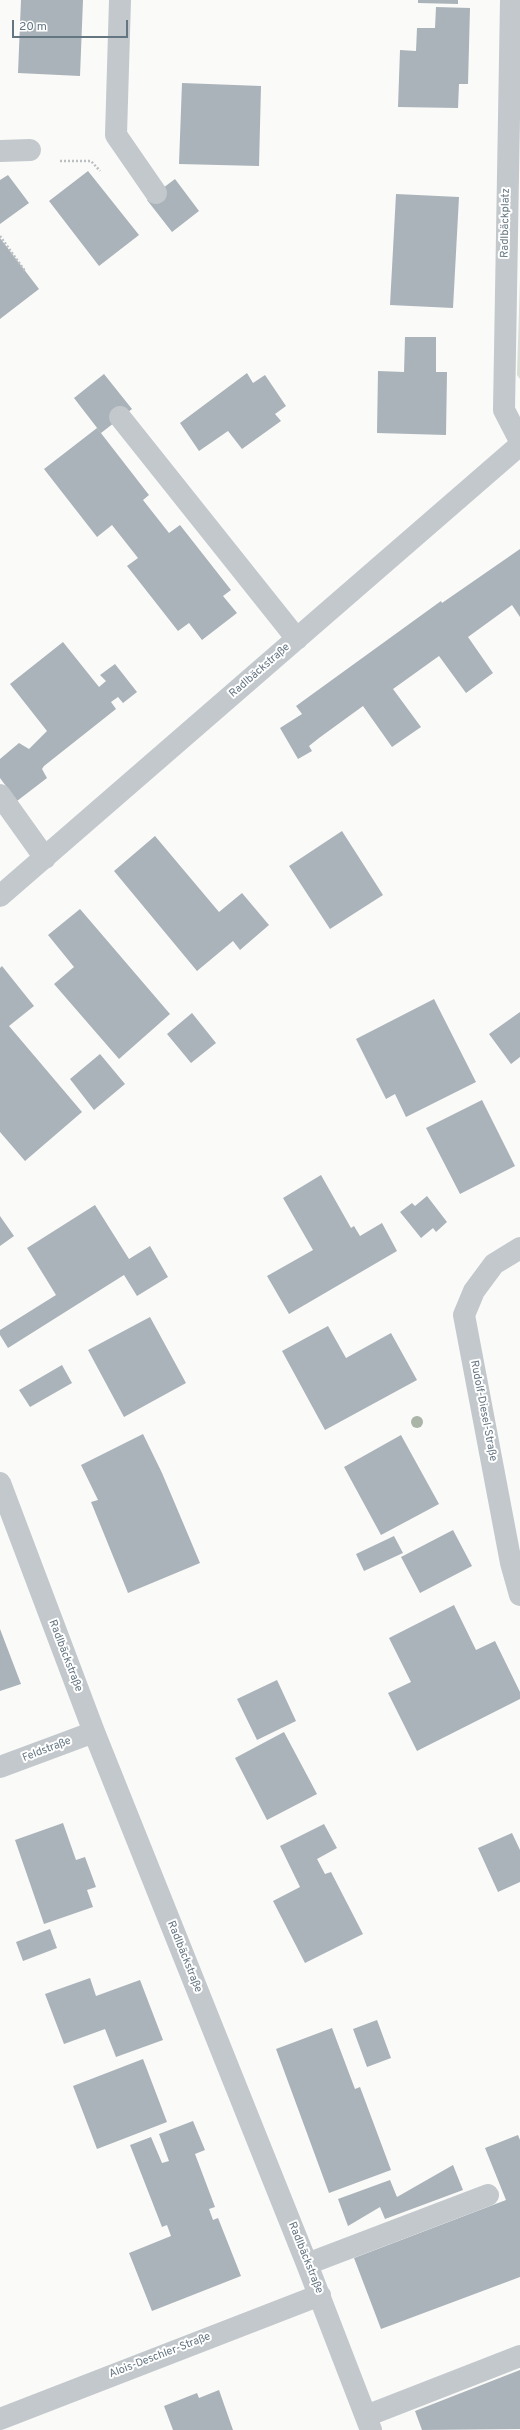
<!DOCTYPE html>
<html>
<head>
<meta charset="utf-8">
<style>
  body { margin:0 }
  #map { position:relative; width:520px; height:2430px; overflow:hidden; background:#fafaf8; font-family:Overpass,sans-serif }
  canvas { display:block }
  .scale { position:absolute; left:12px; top:20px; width:116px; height:18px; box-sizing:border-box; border:2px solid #657683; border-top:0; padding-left:5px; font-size:12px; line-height:14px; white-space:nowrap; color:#657683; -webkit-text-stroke:3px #fff; paint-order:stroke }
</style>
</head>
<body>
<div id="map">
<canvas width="520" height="2430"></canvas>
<div class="scale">20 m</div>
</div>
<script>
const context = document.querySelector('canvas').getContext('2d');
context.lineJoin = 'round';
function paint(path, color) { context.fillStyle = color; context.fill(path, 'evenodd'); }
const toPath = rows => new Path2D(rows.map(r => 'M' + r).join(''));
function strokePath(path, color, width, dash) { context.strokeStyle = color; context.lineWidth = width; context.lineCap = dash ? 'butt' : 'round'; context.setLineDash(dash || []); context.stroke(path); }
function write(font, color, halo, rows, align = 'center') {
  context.font = font + ' Overpass,sans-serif'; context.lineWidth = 4; context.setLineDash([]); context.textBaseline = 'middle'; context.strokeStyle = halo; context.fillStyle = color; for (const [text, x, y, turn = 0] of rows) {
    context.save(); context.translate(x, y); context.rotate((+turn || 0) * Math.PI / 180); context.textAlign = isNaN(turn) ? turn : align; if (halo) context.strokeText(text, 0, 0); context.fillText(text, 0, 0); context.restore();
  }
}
const green = toPath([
  [520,278,520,379,517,375]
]);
const building = toPath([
  [21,0,83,0,80,76,18,73],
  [418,0,458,0,458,4,418,3],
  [436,7,470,8,468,84,459,84,458,108,398,107,400,50,416,51,417,28,435,28],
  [182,83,261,86,259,166,179,164],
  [88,171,139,235,99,266,49,201],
  [8,175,29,203,0,224,0,180],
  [175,179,199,211,172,232,147,200],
  [396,194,459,197,453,308,390,305],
  [0,238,39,289,0,319],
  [405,337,436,337,436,372,447,372,446,435,377,433,378,371,404,372],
  [247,373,253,383,265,375,286,406,275,414,281,421,242,449,228,431,199,451,180,423],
  [104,374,132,409,101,433,74,398],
  [97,428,149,495,143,500,169,533,180,525,231,590,223,596,237,613,202,640,189,623,178,631,127,566,138,558,112,525,97,537,44,469],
  [520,549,520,617,512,605,468,637,493,673,466,693,439,656,393,689,421,727,392,747,363,706,319,738,309,746,312,751,298,759,280,728,302,714,296,706,441,601,442,603],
  [63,642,99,687,106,681,100,675,115,664,137,692,123,703,118,697,111,702,116,709,44,766,42,769,47,778,17,801,0,778,0,759,19,743,29,749,47,731,10,684],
  [342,831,383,895,330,929,289,866],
  [155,836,219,912,242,893,269,925,240,950,233,941,197,971,114,871],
  [80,909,170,1014,119,1059,54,984,74,967,48,935],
  [2,966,34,1006,9,1026,82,1112,25,1161,0,1132,0,968],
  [434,999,476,1082,406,1117,395,1094,386,1099,356,1039],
  [520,1012,520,1057,511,1064,489,1034],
  [192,1013,216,1043,191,1063,167,1034],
  [100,1054,125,1084,94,1110,70,1079],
  [482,1100,515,1166,460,1194,426,1128],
  [321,1175,351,1228,354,1226,360,1236,382,1223,397,1251,289,1314,267,1276,313,1250,283,1198],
  [427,1196,447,1222,436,1232,433,1228,421,1238,400,1212,412,1203,415,1206],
  [95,1205,129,1259,150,1246,168,1277,137,1296,124,1275,8,1348,0,1335,0,1330,56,1295,27,1248],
  [0,1216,14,1236,0,1246],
  [150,1317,186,1383,124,1417,88,1350],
  [328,1326,346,1358,391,1333,417,1380,325,1430,282,1351],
  [62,1365,72,1383,30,1407,19,1390],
  [143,1434,162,1473,200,1563,128,1593,91,1502,98,1500,81,1465],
  [401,1435,439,1504,381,1535,344,1467],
  [453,1530,472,1566,420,1593,401,1557],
  [394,1536,403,1553,364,1571,356,1554],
  [454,1605,476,1650,495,1641,520,1692,520,1699,417,1751,388,1693,411,1682,389,1638],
  [0,1629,21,1684,0,1691],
  [277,1680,296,1721,257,1740,237,1699],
  [284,1732,317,1794,267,1820,235,1758],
  [63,1823,76,1860,85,1857,96,1887,87,1890,93,1907,44,1924,15,1840],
  [324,1824,337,1848,317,1859,325,1874,331,1872,363,1934,305,1963,273,1901,300,1887,280,1846],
  [512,1833,520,1850,520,1882,498,1892,478,1848],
  [50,1929,57,1948,23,1961,16,1942],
  [90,1978,96,1996,140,1980,163,2040,116,2057,105,2029,64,2044,45,1994],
  [377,2020,391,2058,367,2067,353,2029],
  [332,2028,355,2089,360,2087,391,2170,329,2193,276,2049],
  [143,2059,167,2122,97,2149,73,2086],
  [193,2121,205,2150,195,2154,215,2207,209,2209,213,2220,218,2218,241,2276,152,2311,129,2253,171,2236,167,2225,162,2227,130,2145,151,2137,162,2163,169,2161,159,2134],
  [518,2135,520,2140,520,2277,381,2329,354,2258,506,2200,485,2148],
  [453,2165,463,2190,385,2219,380,2207,348,2226,338,2199,390,2180,397,2197],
  [520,2370,520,2429,422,2430,415,2411],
  [219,2390,233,2430,173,2430,164,2406,197,2393,199,2398]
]);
const path = toPath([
  [60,161,91,161,100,171],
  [0,236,25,271]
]);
const minor = toPath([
  [120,0,116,135,156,193],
  [511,0,504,410,520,441],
  [0,151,30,150],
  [120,417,297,639],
  [0,795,45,858],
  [0,896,520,445],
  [520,1248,494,1264,474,1291,464,1315,511,1563,520,1595],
  [0,1483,94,1732,307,2264,371,2430],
  [0,1767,94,1732],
  [307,2264,488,2195],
  [366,2416,520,2356],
  [0,2419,320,2295]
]);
const trees = [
  [417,1422]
];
const streetNames = [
  ["Radlbäckplatz",506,223,-89],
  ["Radlbäckstraße",260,671,-41],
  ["Rudolf-Diesel-Straße",483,1411,79],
  ["Radlbäckstraße",65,1656,69],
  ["Feldstraße",47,1750,-21],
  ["Radlbäckstraße",184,1957,68],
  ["Radlbäckstraße",305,2258,68],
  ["Alois-Deschler-Straße",160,2356,-21]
];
paint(green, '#dadfd7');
paint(building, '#aab3b9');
strokePath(path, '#bbbfc2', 2.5, [2, 2]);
strokePath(minor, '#c3c8cc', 22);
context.fillStyle = '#aab4a7';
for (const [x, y] of trees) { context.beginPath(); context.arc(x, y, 6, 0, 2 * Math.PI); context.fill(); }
write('11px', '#657683', '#fff', streetNames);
</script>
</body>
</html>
